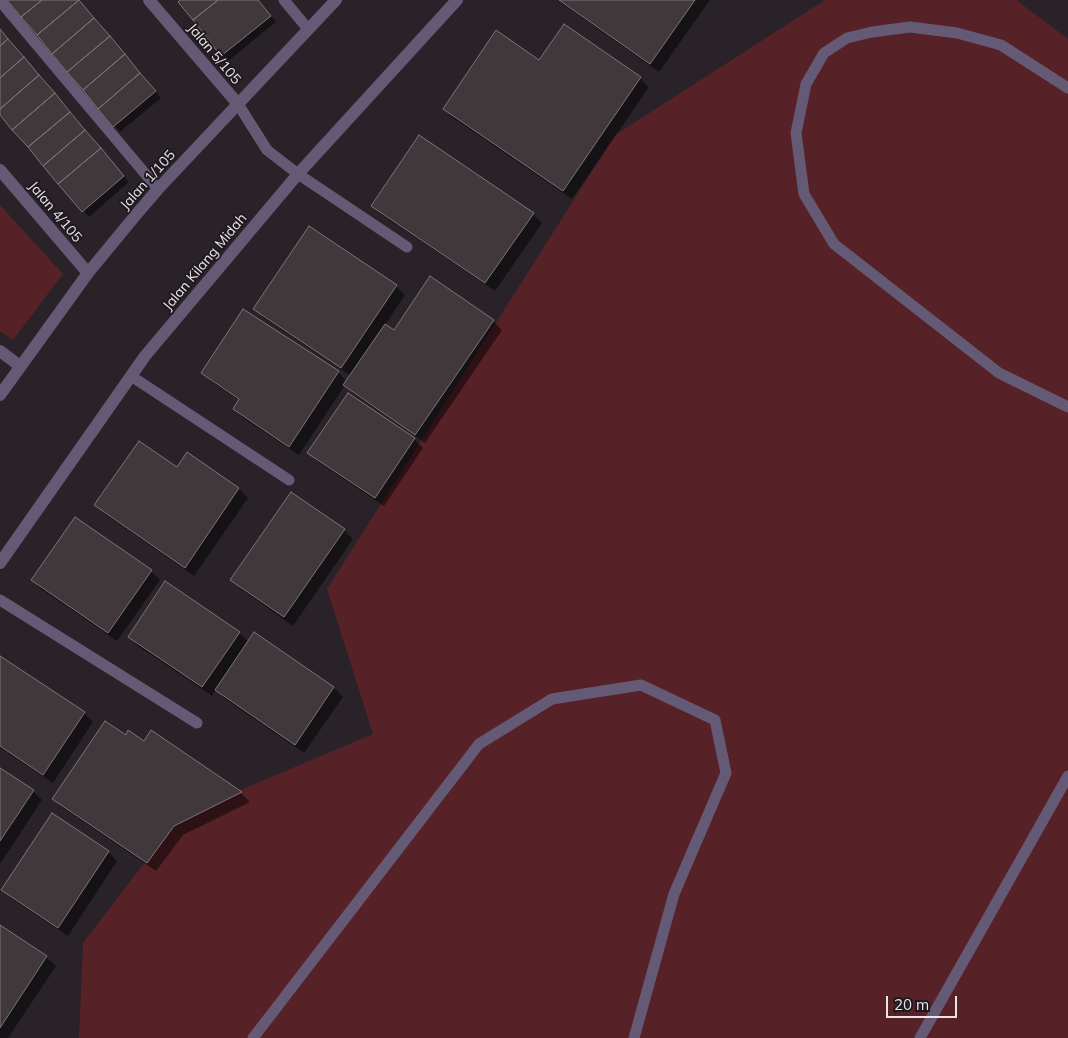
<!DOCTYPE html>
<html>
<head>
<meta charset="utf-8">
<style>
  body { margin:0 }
  #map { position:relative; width:1068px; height:1038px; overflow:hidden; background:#292329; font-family:Mulish,sans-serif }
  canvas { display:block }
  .scale { position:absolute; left:886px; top:996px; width:71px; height:22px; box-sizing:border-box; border:2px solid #e8e4e8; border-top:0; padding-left:6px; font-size:15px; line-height:18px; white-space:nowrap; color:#e8e4e8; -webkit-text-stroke:4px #201a20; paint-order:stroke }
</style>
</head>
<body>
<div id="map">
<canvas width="1068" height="1038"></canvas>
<div class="scale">20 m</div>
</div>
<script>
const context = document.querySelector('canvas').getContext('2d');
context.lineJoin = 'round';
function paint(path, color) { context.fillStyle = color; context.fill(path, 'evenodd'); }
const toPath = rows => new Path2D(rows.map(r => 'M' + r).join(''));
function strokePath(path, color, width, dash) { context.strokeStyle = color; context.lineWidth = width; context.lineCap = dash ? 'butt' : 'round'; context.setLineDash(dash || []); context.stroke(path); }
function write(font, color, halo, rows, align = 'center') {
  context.font = font + ' Mulish,sans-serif'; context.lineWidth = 4; context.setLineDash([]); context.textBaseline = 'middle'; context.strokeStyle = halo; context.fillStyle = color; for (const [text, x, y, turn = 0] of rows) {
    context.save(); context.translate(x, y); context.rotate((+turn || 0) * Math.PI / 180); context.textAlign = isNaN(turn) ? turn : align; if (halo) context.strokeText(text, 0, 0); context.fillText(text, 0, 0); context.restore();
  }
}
const green = toPath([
  [825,0,1016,0,1068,39,1068,1038,79,1038,83,943,181,815,373,734,327,589,615,135],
  [0,205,63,274,13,340,0,331]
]);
const shadow = toPath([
  [9,0,79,0,161,98,120,132],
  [178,0,258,0,276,22,228,61],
  [557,0,710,0,659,72],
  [0,30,129,182,89,217,0,113],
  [540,62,640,78,649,87,572,199,453,118,444,109],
  [373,206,533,214,542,223,495,291,382,215],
  [396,286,405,295,385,325,394,332,493,321,502,330,425,443,354,394,345,385,299,455,243,418,234,409,240,401,212,382,203,373,338,372,347,382,351,376,264,318,255,309],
  [348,395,414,439,423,448,384,506,318,462,309,453],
  [187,453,239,489,248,498,194,576,105,514,96,505,177,469],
  [292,494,344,530,353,539,293,626,241,589,232,580],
  [151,571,160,580,117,641,41,589,32,580],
  [239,633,249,642,254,634,334,688,343,697,304,753,225,699,216,690,212,696,138,646,129,637],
  [0,657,84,713,93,722,53,783,0,748],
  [152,731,241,793,250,802,183,835,156,871,63,808,54,799,126,737,144,743],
  [0,769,33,791,42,800,0,864],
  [52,815,108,852,117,861,68,936,12,899,3,890],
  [0,926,46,957,56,966,8,1038,0,1038]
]);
const building = toPath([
  [7,0,42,0,21,17,7,0],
  [42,0,79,0,37,35,21,17,42,0],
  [79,0,94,18,52,54,37,35,79,0],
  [180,0,218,0,193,20,178,2,180,0],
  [218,0,258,0,271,16,221,56,193,20,218,0],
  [559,0,695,0,650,64,559,0],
  [94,18,110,36,67,72,52,54,94,18],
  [564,24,641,77,563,191,443,109,496,30,539,60,564,24],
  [0,29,8,39,0,46,0,29],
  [110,36,125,54,83,90,67,72,110,36],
  [8,39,24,57,0,78,0,46,8,39],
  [125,54,140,73,98,109,83,90,125,54],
  [24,57,39,75,0,109,0,78,24,57],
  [140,73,156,91,113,127,98,109,140,73],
  [39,75,55,93,12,130,0,115,0,109,39,75],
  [55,93,70,112,28,147,12,130,55,93],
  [70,112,85,130,43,166,28,147,70,112],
  [85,130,101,148,58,184,43,166,85,130],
  [419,135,534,213,485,283,371,206,419,135],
  [101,148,124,176,82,212,58,184,101,148],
  [309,226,397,285,341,368,253,309,309,226],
  [430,276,494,320,415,435,343,385,385,324,394,330,430,276],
  [243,309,339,371,289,447,233,409,239,399,201,373,243,309],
  [348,393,415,438,375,498,307,453,348,393],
  [139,441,177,467,187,452,239,488,185,568,94,505,139,441],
  [291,492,345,529,284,617,230,580,291,492],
  [75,517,152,570,108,633,31,580,75,517],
  [165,581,240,632,202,687,128,637,165,581],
  [254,632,334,687,295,745,215,690,254,632],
  [0,656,85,712,43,775,0,746,0,656],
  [105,721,126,735,128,730,144,741,151,730,242,792,174,826,147,863,52,799,105,721],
  [0,768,34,790,0,841,0,768],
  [52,813,109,851,58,928,1,890,52,813],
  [0,925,47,956,0,1028,0,925]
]);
const service = toPath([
  [284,0,308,29],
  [0,1,158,189],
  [1068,88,1001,45,957,33,910,27,872,32,847,38,824,53,806,84,796,133,804,194,834,244,999,373,1068,407],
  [238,104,267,150,298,174,407,247],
  [131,376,289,480],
  [0,600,197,723],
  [253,1038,479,744,552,699,641,685,715,720,726,773,674,894,634,1038],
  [920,1038,1068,776]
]);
const minor = toPath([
  [149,0,238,104],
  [0,170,88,273],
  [0,351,20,366],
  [0,395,88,273,135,216,158,189,336,0],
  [0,563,145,356,298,174,457,0]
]);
const streetNames = [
  ["Jalan 5/105",214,54,50],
  ["Jalan 1/105",148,180,-48],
  ["Jalan 4/105",55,212,50],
  ["Jalan Kilang Midah",205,262,-50]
];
paint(green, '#572128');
paint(shadow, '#0007');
paint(building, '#41383b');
strokePath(building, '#7f7479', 1);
strokePath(service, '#655a75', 11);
strokePath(minor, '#655a75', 12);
write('14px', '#e8e4e8', '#201a20', streetNames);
</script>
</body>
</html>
